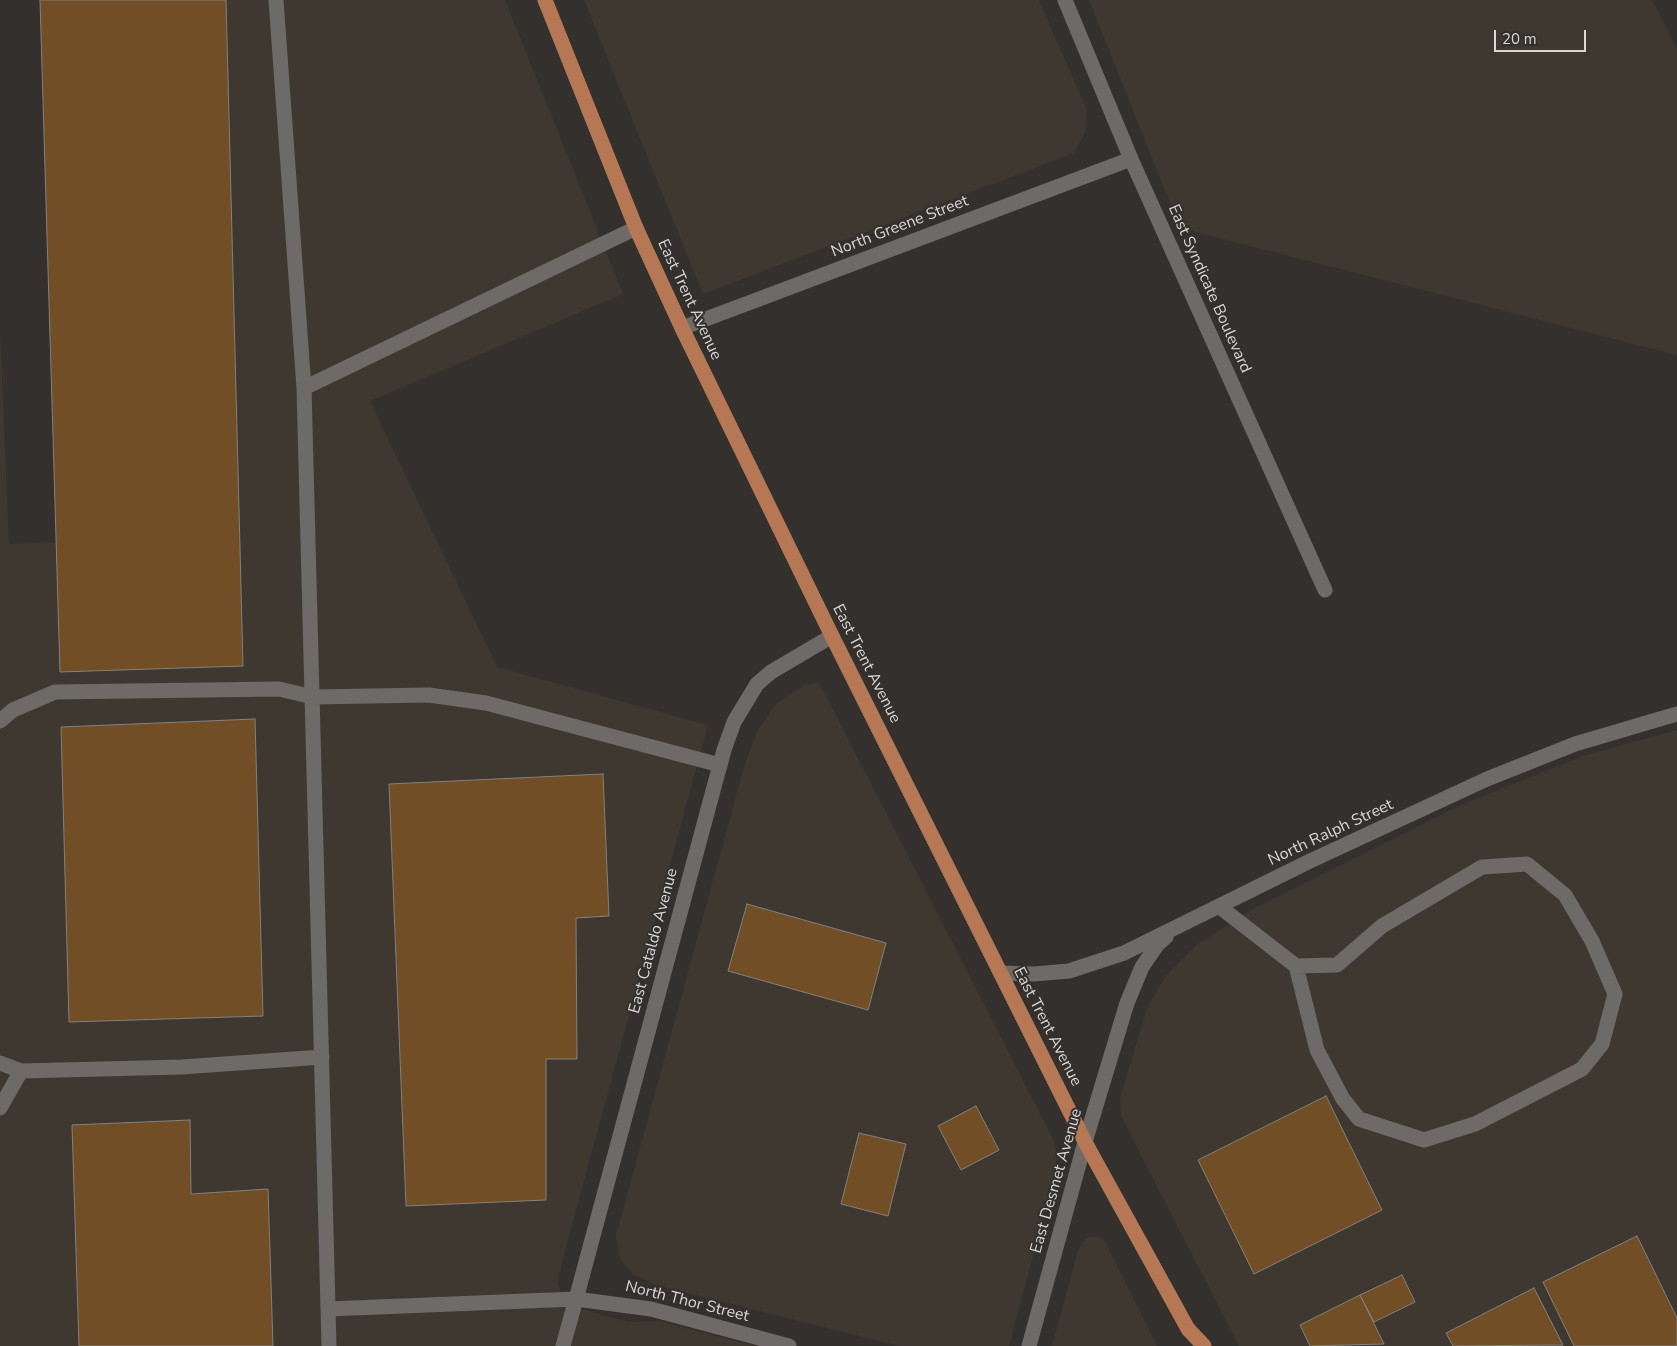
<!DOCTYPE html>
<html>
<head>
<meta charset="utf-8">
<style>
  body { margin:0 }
  #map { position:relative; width:1677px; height:1346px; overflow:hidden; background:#33302e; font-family:"Nunito Sans",sans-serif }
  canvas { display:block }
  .scale { position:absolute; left:1494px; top:30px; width:92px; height:22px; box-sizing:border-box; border:2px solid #d9d7d5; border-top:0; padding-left:6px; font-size:15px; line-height:18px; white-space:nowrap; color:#d9d7d5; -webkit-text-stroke:4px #33302e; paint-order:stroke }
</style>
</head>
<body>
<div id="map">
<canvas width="1677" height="1346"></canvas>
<div class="scale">20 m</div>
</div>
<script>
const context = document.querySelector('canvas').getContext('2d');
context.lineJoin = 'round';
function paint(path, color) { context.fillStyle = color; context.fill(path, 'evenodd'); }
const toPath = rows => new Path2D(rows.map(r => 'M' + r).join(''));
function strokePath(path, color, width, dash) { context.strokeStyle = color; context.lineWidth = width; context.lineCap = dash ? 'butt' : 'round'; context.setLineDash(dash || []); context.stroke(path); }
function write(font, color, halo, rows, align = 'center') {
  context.font = font + ' "Nunito Sans",sans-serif'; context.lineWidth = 4; context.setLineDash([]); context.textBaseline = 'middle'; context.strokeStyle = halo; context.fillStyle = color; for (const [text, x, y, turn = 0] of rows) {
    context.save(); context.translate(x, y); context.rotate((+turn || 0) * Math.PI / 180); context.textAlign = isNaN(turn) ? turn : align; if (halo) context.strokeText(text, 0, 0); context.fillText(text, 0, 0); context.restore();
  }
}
const built = toPath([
  [40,0,505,0,623,294,370,401,497,667,708,725,559,1273,558,1285,563,1296,584,1310,629,1322,658,1321,756,1346,0,1346,0,330,9,544,56,542],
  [584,0,1039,0,1087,110,1085,133,1074,153,703,294],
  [1089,0,1652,0,1677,48,1677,355,1180,228],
  [819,682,1053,1139,1057,1154,1056,1169,1009,1346,900,1346,656,1285,633,1274,620,1259,616,1236,744,767,757,731,776,704,805,685],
  [1677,730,1677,1346,1239,1346,1121,1116,1120,1098,1147,1008,1164,978,1198,944,1255,908,1461,805,1586,755],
  [1096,1236,1104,1240,1157,1346,1052,1346,1078,1251,1082,1243,1088,1237]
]);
const building = toPath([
  [40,0,226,0,243,666,60,672,40,0],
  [255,719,263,1016,69,1022,61,727,255,719],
  [603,774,609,916,576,918,577,1059,546,1059,546,1200,406,1206,389,784,603,774],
  [747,904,886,943,868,1010,728,971,747,904],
  [1326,1096,1382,1210,1254,1274,1198,1160,1326,1096],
  [976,1106,999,1150,961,1170,938,1126,976,1106],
  [190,1120,191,1194,268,1189,273,1346,79,1346,72,1125,190,1120],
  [859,1133,906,1144,888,1216,841,1204,859,1133],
  [1637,1236,1677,1318,1677,1346,1574,1346,1543,1282,1637,1236],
  [1402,1275,1415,1302,1374,1322,1360,1295,1402,1275],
  [1534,1288,1563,1345,1453,1346,1446,1333,1534,1288],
  [1360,1295,1384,1344,1310,1346,1300,1325,1360,1295]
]);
const lane = toPath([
  [276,0,304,388,329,1346],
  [304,388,636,228],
  [0,721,13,710,55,692,279,689,313,697,429,695,486,703,720,765],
  [1220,907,1296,966,1317,1050,1343,1099,1359,1119,1424,1140,1475,1124,1582,1069,1602,1044,1615,994,1592,941,1565,895,1527,864,1482,867,1382,926,1337,965,1296,966],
  [0,1063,21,1071,182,1067,322,1057],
  [0,1108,21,1071],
  [328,1309,576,1299,563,1346]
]);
const street = toPath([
  [1065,0,1131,159,1325,590],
  [682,328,1131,159],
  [1001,973,1034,974,1069,971,1124,953,1310,861,1487,779,1575,744,1677,714],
  [789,1346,651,1309,576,1299,724,750,734,722,757,684,771,672,832,636],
  [1029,1346,1085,1142,1127,1003,1142,967,1157,945,1166,937]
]);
const primary = toPath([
  [545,0,636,228,682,328,832,636,1085,1142,1188,1329,1204,1346]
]);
const streetNames = [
  ["North Greene Street",900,227,-21],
  ["East Syndicate Boulevard",1209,289,66],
  ["East Trent Avenue",689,300,65],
  ["East Trent Avenue",866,664,63],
  ["North Ralph Street",1331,833,-25],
  ["East Cataldo Avenue",654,941,-75],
  ["East Trent Avenue",1047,1027,63],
  ["East Desmet Avenue",1057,1181,-74],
  ["North Thor Street",687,1302,14]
];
paint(built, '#3f3831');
paint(building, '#724e27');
strokePath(building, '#83807d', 1);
strokePath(lane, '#6d6a67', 15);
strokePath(street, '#6d6a67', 15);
strokePath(primary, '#b67755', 15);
write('16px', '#d9d7d5', '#33302e', streetNames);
</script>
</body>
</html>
